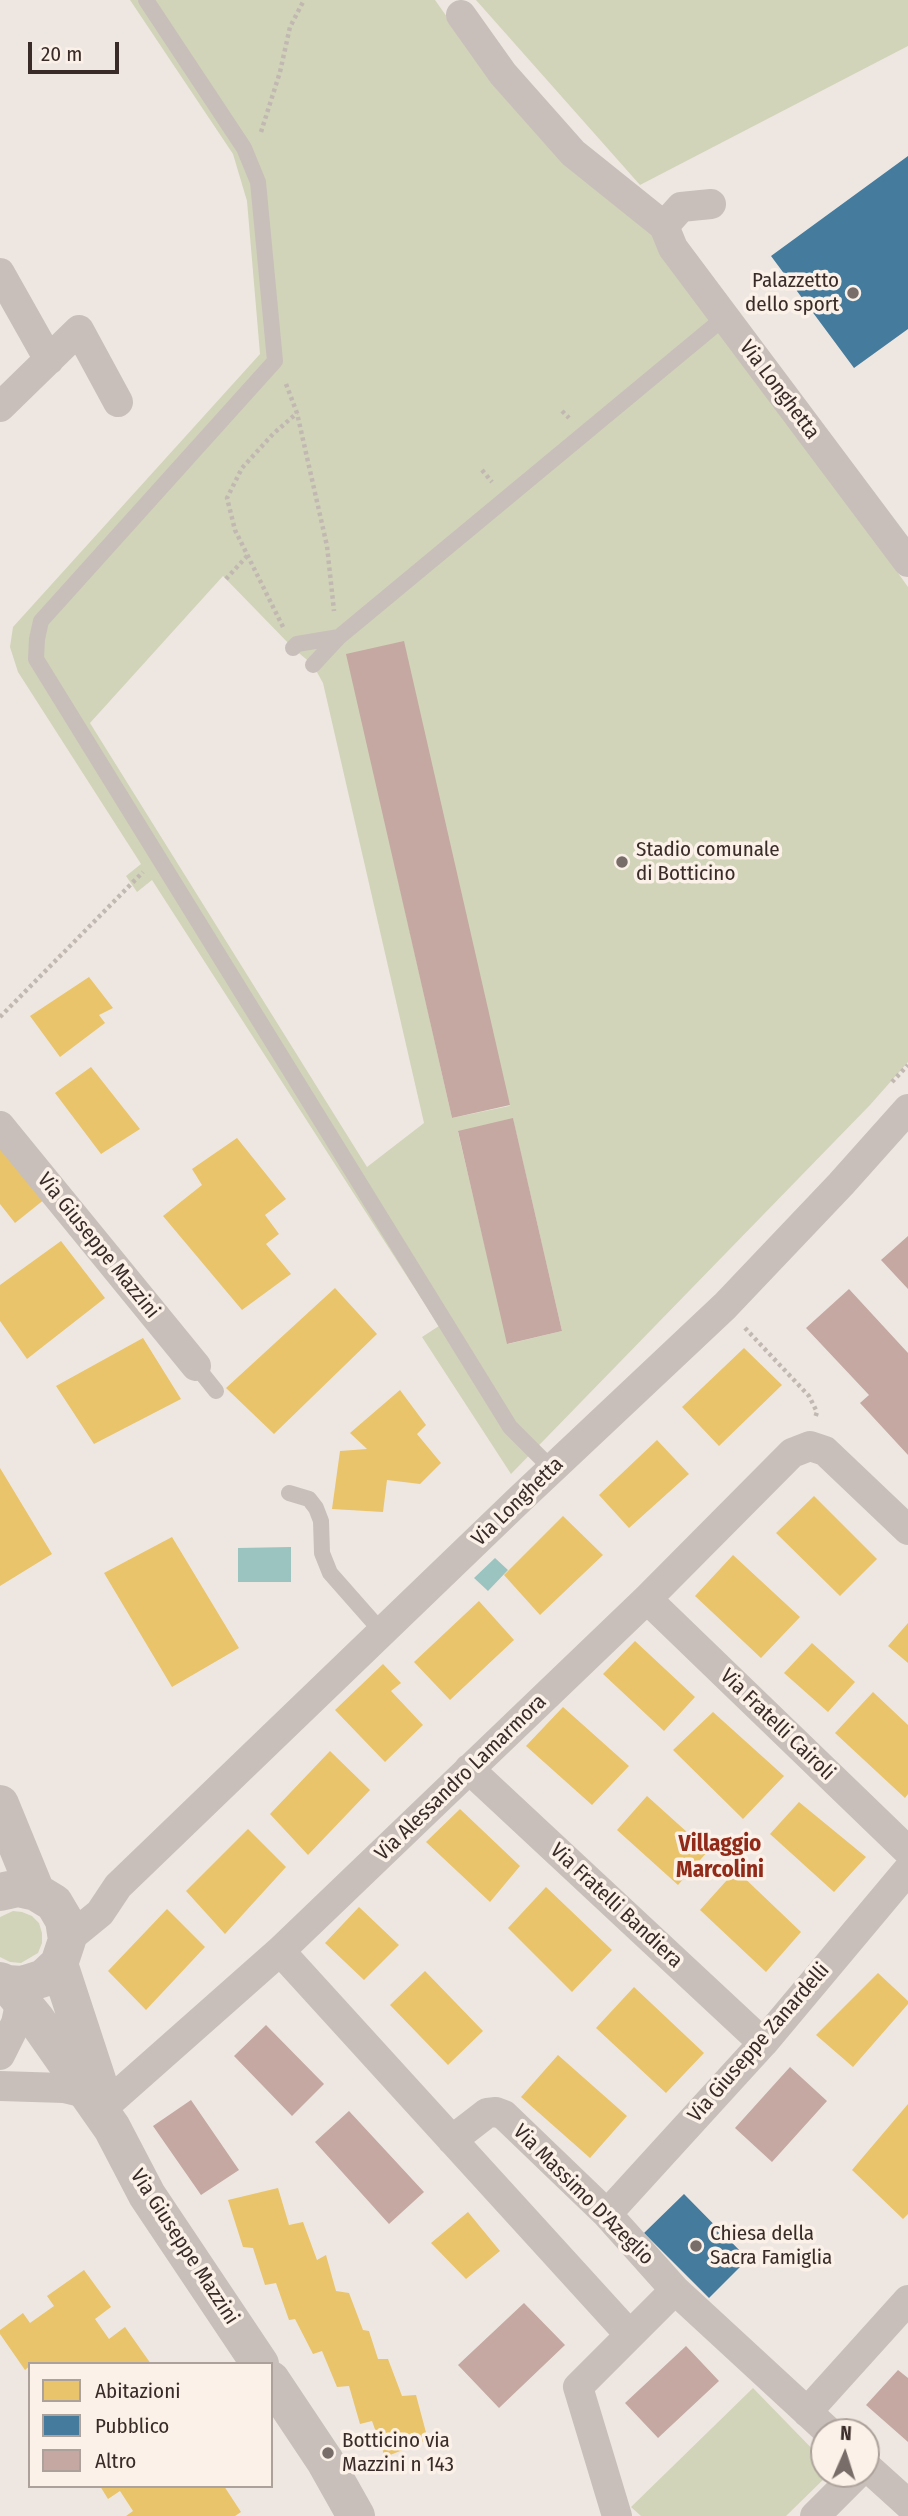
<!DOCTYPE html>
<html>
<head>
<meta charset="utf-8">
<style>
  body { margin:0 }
  #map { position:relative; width:908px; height:2516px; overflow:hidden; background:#eee7e1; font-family:"Fira Sans Condensed",sans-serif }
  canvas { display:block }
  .legend { position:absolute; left:28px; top:2362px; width:245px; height:126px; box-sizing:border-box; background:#fbf1e8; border:2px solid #ada29b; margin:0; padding:9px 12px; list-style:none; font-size:21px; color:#392b27 }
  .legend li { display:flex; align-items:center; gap:14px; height:35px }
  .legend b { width:35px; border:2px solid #ada29b }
  .north { position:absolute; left:810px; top:2418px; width:70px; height:70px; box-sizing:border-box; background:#fbf1e8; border:2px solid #ada29b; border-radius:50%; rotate:3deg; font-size:19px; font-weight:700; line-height:28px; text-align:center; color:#392b27 }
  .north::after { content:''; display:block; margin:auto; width:24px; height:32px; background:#786d68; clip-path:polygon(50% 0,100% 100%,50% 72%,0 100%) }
  .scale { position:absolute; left:28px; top:42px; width:91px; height:32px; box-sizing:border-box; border:4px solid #392b27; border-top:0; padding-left:9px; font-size:21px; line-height:24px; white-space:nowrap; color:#392b27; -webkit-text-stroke:5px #fbf1e8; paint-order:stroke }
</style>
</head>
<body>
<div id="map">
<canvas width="908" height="2516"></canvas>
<ul class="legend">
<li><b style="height:19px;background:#e9c46a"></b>Abitazioni</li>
<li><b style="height:19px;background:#457b9d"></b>Pubblico</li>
<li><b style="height:19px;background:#c4a8a1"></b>Altro</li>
</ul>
<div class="north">N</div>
<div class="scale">20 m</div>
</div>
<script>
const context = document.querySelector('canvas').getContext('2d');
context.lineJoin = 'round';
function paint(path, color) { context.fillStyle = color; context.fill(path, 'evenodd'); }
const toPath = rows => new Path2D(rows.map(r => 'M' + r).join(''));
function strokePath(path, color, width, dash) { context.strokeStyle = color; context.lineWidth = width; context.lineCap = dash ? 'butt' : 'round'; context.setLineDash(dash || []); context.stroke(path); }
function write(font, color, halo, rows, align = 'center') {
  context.font = font + ' "Fira Sans Condensed",sans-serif'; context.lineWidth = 7; context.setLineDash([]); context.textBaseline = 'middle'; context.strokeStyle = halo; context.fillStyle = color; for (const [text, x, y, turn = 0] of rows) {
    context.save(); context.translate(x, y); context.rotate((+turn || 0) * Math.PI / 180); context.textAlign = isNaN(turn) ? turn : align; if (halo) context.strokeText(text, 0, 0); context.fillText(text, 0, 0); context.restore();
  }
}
const green = toPath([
  [130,0,435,0,457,31,655,231,908,587,908,1062,870,1105,511,1474,422,1337,439,1326,152,880,137,892,126,876,141,864,18,672,10,647,13,627,260,354,247,201,233,154],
  [223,576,293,648,313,665,323,683,424,1123,367,1167,90,723],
  [347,654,510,1105,509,1106,452,1118],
  [513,1119,562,1331,508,1344,458,1132],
  [476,0,908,0,908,46,640,185],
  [13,1911,22,1912,32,1916,39,1923,42,1933,42,1943,38,1953,21,1963,10,1962,0,1957,0,1917],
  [753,2388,824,2461,824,2474,829,2474,786,2516,641,2516,631,2507]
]);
const water = toPath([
  [291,1547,291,1582,238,1582,238,1548],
  [495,1558,508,1570,488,1591,474,1578]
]);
const homes = toPath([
  [89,977,113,1008,99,1015,105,1023,60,1057,30,1016],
  [91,1067,140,1129,101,1154,55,1093],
  [0,1138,50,1195,15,1223,0,1204],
  [237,1138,286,1199,265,1215,279,1234,266,1244,291,1274,242,1310,163,1216,202,1185,192,1169],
  [61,1241,105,1298,27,1359,0,1321,0,1285],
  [335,1288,377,1334,274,1434,226,1388],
  [143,1338,181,1399,94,1444,56,1386],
  [744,1348,782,1385,719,1446,682,1407],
  [400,1390,426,1425,417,1434,441,1463,420,1484,387,1480,383,1512,332,1509,340,1451,367,1449,350,1433],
  [657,1440,689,1474,629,1528,599,1495],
  [0,1468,52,1554,0,1586],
  [814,1496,877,1559,840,1596,776,1533],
  [563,1516,603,1555,540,1615,504,1575],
  [172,1537,239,1648,172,1687,104,1573],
  [733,1555,800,1617,761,1658,695,1596],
  [479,1601,514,1640,450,1700,414,1662],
  [908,1623,908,1663,888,1646],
  [635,1641,695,1697,664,1731,603,1674],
  [812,1643,855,1682,828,1712,784,1673],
  [383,1664,401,1683,391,1691,423,1725,385,1762,335,1710],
  [873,1692,908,1725,908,1794,905,1798,835,1733],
  [563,1707,629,1766,592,1805,526,1746],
  [713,1712,784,1776,743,1819,673,1750],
  [330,1751,370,1790,308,1855,270,1814],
  [647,1796,708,1851,678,1885,617,1830],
  [799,1802,866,1857,834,1892,770,1834],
  [460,1809,520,1866,490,1902,426,1842],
  [248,1829,286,1867,225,1934,186,1891],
  [736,1870,801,1932,766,1972,700,1910],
  [546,1887,612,1950,572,1992,508,1928],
  [359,1907,399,1945,364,1980,325,1943],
  [167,1909,205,1947,146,2010,108,1971],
  [425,1971,483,2031,448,2065,390,2005],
  [878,1973,908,2001,908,2004,853,2067,816,2035],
  [634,1987,704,2053,666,2093,596,2028],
  [558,2055,627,2116,590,2158,521,2097],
  [908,2104,908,2214,903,2219,852,2170],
  [278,2188,289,2225,303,2222,317,2260,326,2255,336,2291,349,2293,363,2330,369,2331,378,2359,388,2359,402,2396,416,2395,428,2440,385,2457,372,2421,360,2424,349,2386,337,2387,322,2351,313,2354,295,2319,289,2320,276,2283,265,2285,253,2248,243,2247,228,2200],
  [468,2212,500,2251,466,2279,431,2243],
  [84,2270,111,2307,95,2319,109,2339,125,2327,151,2364,33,2363,25,2370,0,2334,0,2330,23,2313,30,2323,54,2306,47,2296],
  [100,2486,224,2486,241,2512,235,2516,126,2516,133,2511,120,2491,108,2499]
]);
const public = toPath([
  [908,156,908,329,854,368,771,256],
  [684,2194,748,2259,709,2298,644,2233]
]);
const building = toPath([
  [404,641,510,1105,452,1118,346,654],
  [513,1118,562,1331,507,1344,458,1131],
  [908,1236,908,1289,881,1260],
  [849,1289,908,1353,908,1455,860,1403,869,1395,806,1328],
  [266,2025,324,2084,292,2116,234,2056],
  [790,2067,827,2101,772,2162,735,2128],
  [191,2100,239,2170,201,2195,153,2126],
  [349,2111,424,2192,389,2224,315,2142],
  [524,2303,565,2345,499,2408,458,2365],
  [686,2346,719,2381,658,2438,625,2403],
  [898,2370,908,2378,908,2442,866,2405]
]);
const path = toPath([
  [261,132,280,72,290,27,304,0],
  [286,384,297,413,327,546,334,611],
  [562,411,569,418],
  [482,470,492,482],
  [226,579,248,555],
  [283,627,235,530,227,498,242,468,273,434,297,413],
  [0,1017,143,872],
  [892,1082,908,1065],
  [745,1328,809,1396,817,1412,815,1418]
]);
const service = toPath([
  [146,0,244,148,258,182,275,361,41,621,37,639,36,659,510,1427,552,1469],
  [293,648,297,644,339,637],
  [313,665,339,637,725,317],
  [196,1366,216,1391],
  [289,1493,309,1499,316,1508,321,1521,322,1553,330,1573,382,1632]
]);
const minor = toPath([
  [461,15,503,74,573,153,664,226],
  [711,204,681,207,664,226,673,248,908,562],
  [0,273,49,360],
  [0,407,79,330,118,402],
  [0,1126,196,1366],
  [647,1599,908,1851],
  [469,1769,763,2043],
  [67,1940,100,1913,118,1886,520,1499,725,1306,841,1184,908,1109],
  [280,1951,629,2334],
  [0,2055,16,2023,21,2000],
  [0,2086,64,2088,89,2094],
  [106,2105,280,1951,647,1599,792,1453,810,1446,825,1451,908,1530],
  [452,2140,487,2113,496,2112,504,2115,607,2214,675,2290,829,2432],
  [607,2214,763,2043,908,1870],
  [807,2412,908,2300],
  [866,2466,908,2504],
  [617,2516,578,2387,675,2290],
  [815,2516,857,2474]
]);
const tertiary = toPath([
  [0,1804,36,1892],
  [0,1892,18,1888,36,1892,54,1903,64,1920,67,1940,59,1964,44,1978,22,1985,7,1984,0,1981],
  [59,1964,102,2095],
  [7,1984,35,2018,112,2128,147,2195,260,2364],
  [271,2380,325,2461,356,2516]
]);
const markers = [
  [853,293,7,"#786d68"],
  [622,862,7,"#786d68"],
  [696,2246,7,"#786d68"],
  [328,2453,7,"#786d68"]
];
const poiNames = [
  ["Palazzetto",839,281,"right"],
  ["dello sport",839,305,"right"],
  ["Stadio comunale",636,850],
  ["di Botticino",636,874],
  ["Chiesa della",710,2234],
  ["Sacra Famiglia",710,2258],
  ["Botticino via",342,2441],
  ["Mazzini n 143",342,2465]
];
const streetNames = [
  ["Via Longhetta",779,390,53],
  ["Via Giuseppe Mazzini",98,1246,51],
  ["Via Longhetta",518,1502,-44],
  ["Via Fratelli Cairoli",777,1725,44],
  ["Via Alessandro Lamarmora",461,1778,-44],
  ["Via Fratelli Bandiera",616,1906,43],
  ["Via Giuseppe Zanardelli",759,2043,-49],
  ["Via Massimo D'Azeglio",583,2195,45],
  ["Via Giuseppe Mazzini",184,2247,57]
];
const neighbourhoodNames = [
  ["Villaggio",720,1845],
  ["Marcolini",720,1871]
];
paint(green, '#d1d4b9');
paint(water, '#9bc4c0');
paint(homes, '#e9c46a');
paint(public, '#457b9d');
paint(building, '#c4a8a1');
strokePath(path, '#c1b8b2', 4.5, [3.5, 3.5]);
strokePath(service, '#c8bfba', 16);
strokePath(minor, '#c8bfba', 30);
strokePath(tertiary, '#c8bfba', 38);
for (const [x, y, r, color] of markers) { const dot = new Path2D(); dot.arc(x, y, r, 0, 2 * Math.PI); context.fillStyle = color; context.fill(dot); strokePath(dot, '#fbf1e8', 2.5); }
write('21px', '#392b27', '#fbf1e8', poiNames, 'left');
write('21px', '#392b27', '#fbf1e8', streetNames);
write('bold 23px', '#912a18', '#fbf1e8', neighbourhoodNames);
</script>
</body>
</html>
